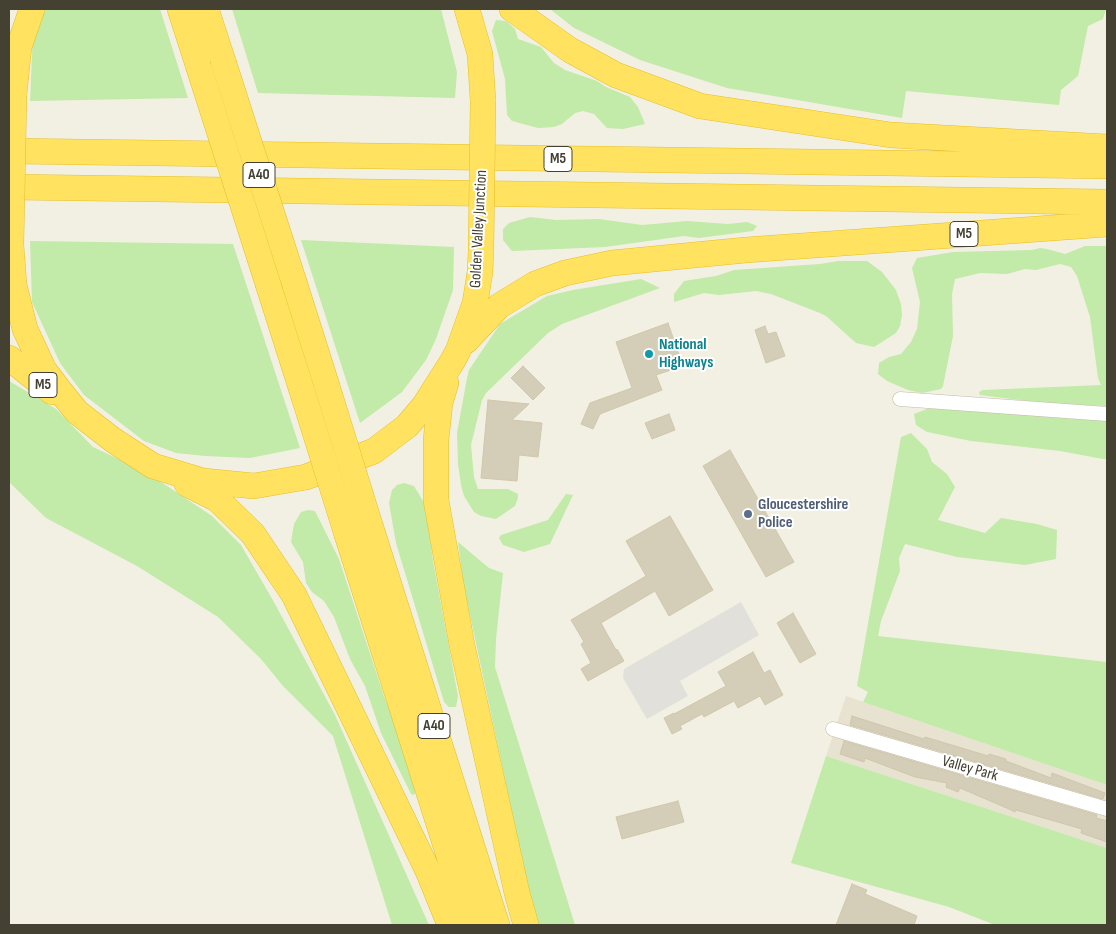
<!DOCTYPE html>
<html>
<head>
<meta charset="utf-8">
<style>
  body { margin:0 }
  #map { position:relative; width:1116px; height:934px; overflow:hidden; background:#f2f0e2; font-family:"Sofia Sans Condensed",sans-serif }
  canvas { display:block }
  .frame { position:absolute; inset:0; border:10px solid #444032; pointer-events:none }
</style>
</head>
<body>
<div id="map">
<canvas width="1116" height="934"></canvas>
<div class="frame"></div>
</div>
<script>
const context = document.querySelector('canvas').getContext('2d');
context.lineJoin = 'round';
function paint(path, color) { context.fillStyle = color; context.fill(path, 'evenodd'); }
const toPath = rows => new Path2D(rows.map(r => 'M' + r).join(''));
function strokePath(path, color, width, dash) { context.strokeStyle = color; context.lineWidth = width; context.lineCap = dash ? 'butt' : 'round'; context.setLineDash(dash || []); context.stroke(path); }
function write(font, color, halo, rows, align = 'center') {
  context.font = font + ' "Sofia Sans Condensed",sans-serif'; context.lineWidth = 4; context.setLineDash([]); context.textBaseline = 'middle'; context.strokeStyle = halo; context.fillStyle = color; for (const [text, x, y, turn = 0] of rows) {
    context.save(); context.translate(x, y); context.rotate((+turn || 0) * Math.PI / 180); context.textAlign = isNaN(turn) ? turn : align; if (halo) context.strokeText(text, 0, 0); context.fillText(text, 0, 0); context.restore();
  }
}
const residential = toPath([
  [846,696,1107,785,1107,848,826,756]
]);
const green = toPath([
  [46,9,160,9,188,98,30,101,33,33],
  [232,9,441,9,457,72,455,98,258,93],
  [550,9,1106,9,1103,19,1088,26,1078,76,1061,90,1059,105,906,91,902,118,727,88,640,60,574,28],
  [496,20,506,21,515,29,518,39,541,47,554,63,565,70,597,81,606,87,630,97,638,107,645,124,623,129,607,128,594,114,583,111,575,113,562,124,554,127,538,128,512,121,507,115,505,79,492,31],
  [530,217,556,220,599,219,642,225,687,221,728,224,747,222,757,226,753,231,699,238,684,236,605,247,512,251,503,240,503,229,509,223],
  [301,240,454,247,453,290,436,339,426,360,402,392,360,423],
  [30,241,233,244,300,448,250,458,205,456,176,453,144,441,84,395,60,363,32,302],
  [1085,246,1107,246,1107,406,1051,404,980,395,979,392,983,390,1101,385,1098,378,1090,317,1077,276,1071,267,1060,264,1036,270,1025,269,1007,274,980,273,955,279,952,294,953,336,943,386,941,389,922,393,908,390,887,381,878,374,879,363,889,357,901,354,911,342,917,329,920,302,912,268,917,258,953,252,1032,250,1040,248,1047,249,1065,254],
  [838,261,867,261,882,272,896,290,901,304,902,315,900,326,896,333,874,347,856,343,826,316,820,313,771,294,756,291,719,295,704,293,674,302,674,294,684,281,716,276,734,270,820,264],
  [641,279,660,288,562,324,548,333,486,393,482,400,471,445,474,477,478,489,508,489,518,494,518,498,515,506,496,519,481,516,474,512,464,496,461,485,458,464,457,433,467,378,469,370,500,324,547,296,573,290],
  [9,381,56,409,93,447,146,472,212,516,241,545,275,604,335,715,429,925,392,925,333,736,283,686,261,659,218,617,137,566,46,518,9,482],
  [940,404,1107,421,1107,459,1103,459,1060,451,971,441,927,432,916,425,914,414],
  [911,433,927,449,932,462,947,474,955,487,938,520,985,533,1001,518,1037,524,1057,530,1056,559,1025,565,957,557,905,544,899,558,900,571,881,621,878,636,1107,662,1107,785,863,702,868,692,857,686,901,437],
  [404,483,414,486,426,506,433,561,458,696,456,707,449,707,444,702,396,543,389,503,392,490,397,485],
  [566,494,573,495,550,544,524,552,503,545,499,538,501,535,548,520],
  [308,510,315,511,339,559,384,696,416,777,417,789,414,795,411,794,381,733,365,686,350,659,334,617,324,601,312,592,306,583,303,562,291,542,294,524,301,512],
  [458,542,489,568,503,573,496,639,495,667,575,925,536,925,463,582],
  [826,756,1107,848,1107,925,995,925,949,907,791,863]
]);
const parking = toPath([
  [741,602,759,635,680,681,688,696,647,719,623,678,624,669]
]);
const building = toPath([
  [668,323,683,366,656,375,662,390,600,414,593,429,581,424,590,403,632,388,616,342,668,323],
  [765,326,768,334,776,332,785,356,766,363,755,330,765,326],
  [523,366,545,388,533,400,511,378,523,366],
  [488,400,529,404,512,420,542,423,538,457,519,455,517,481,481,478,488,400],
  [669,414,675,430,652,439,645,423,669,414],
  [730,450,794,562,766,577,703,466,730,450],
  [670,516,713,590,669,616,655,591,601,623,616,650,617,649,624,661,588,681,581,669,591,663,581,644,584,642,571,620,646,576,626,541,670,516],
  [793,613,816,654,800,663,777,623,793,613],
  [753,652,764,673,770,670,783,695,765,705,760,696,738,708,734,701,704,717,702,714,680,726,682,729,672,734,664,718,674,713,674,714,726,686,718,672,753,652],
  [852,716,924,739,925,737,988,756,989,754,1006,759,1006,761,1051,778,1052,773,1105,793,1103,799,850,725,852,716],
  [844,741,1097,815,1096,818,1107,821,1107,842,1081,833,1082,829,1016,810,1015,812,1009,809,960,788,958,792,946,787,947,783,915,777,865,758,864,762,840,754,844,741],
  [678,801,684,822,622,839,616,817,678,801],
  [852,884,867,890,865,894,917,916,914,925,836,925,852,884]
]);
const street = toPath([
  [900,399,1107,414],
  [833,729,1107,809]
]);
const highway = toPath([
  [180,9,198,65],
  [206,9,224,64],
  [467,9,480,54,483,101],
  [512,9,570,50,616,75,700,106,891,135,1107,147],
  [14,95,19,47,32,9],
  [9,151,1107,166],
  [9,187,1107,202],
  [11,245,14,285,25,329,44,370,60,391,77,412,113,440,153,466,203,481,254,486,306,477,374,451,407,426,424,406,452,362,458,351,475,303,480,272,481,251],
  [268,284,303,394],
  [295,285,327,386],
  [466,341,499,306,535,284,565,273,612,263,746,250,1107,224],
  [9,358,52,392],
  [446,383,440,403,436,440,436,500,462,645,517,893,526,925],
  [187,484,217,499,253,534,294,595,428,871,450,925],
  [371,528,497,925],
  [347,535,471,925]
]);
const highwayBridge = toPath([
  [224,64,295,285],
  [198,65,268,284],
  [11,245,14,95],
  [481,251,483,101],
  [327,386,371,528],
  [303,394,347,535]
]);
const markers = [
  [649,354,5,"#0f9aa8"],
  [748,514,5,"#5c6f8a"]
];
const shields = [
  [558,159,28],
  [259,175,32],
  [964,234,28],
  [43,385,28],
  [434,726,32]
];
const shieldNames = [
  ["M5",558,159],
  ["A40",259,175],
  ["M5",964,234],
  ["M5",43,385],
  ["A40",434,726]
];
const streetNames = [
  ["Golden Valley Junction",479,229,-87],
  ["Valley Park",970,769,16]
];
const cultureNames = [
  ["National",659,345],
  ["Highways",659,363]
];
const serviceNames = [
  ["Gloucestershire",758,505],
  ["Police",758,523]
];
paint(residential, '#e7e3d0');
paint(green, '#c2eaa8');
paint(parking, '#e2e0db');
paint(building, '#d4cdb7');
strokePath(building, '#d0c7aa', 1);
strokePath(street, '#c1bca7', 15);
strokePath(highway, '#e6be28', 26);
strokePath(street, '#fff', 14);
strokePath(highway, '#ffe360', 25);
strokePath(highwayBridge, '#e6be28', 26, []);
strokePath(highwayBridge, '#ffe360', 25);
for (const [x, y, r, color] of markers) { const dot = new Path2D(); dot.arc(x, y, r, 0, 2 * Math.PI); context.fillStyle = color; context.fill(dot); strokePath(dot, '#fff', 2); }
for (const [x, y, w] of shields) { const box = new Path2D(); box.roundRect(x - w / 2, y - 12.5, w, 25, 4); context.fillStyle = '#fff'; context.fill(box); strokePath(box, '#444032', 1); }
write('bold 15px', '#444032', null, shieldNames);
write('16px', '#444032', '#fff', streetNames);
write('bold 16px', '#0d838f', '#fff', cultureNames, 'left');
write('bold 16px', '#4e5e75', '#fff', serviceNames, 'left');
</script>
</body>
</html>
